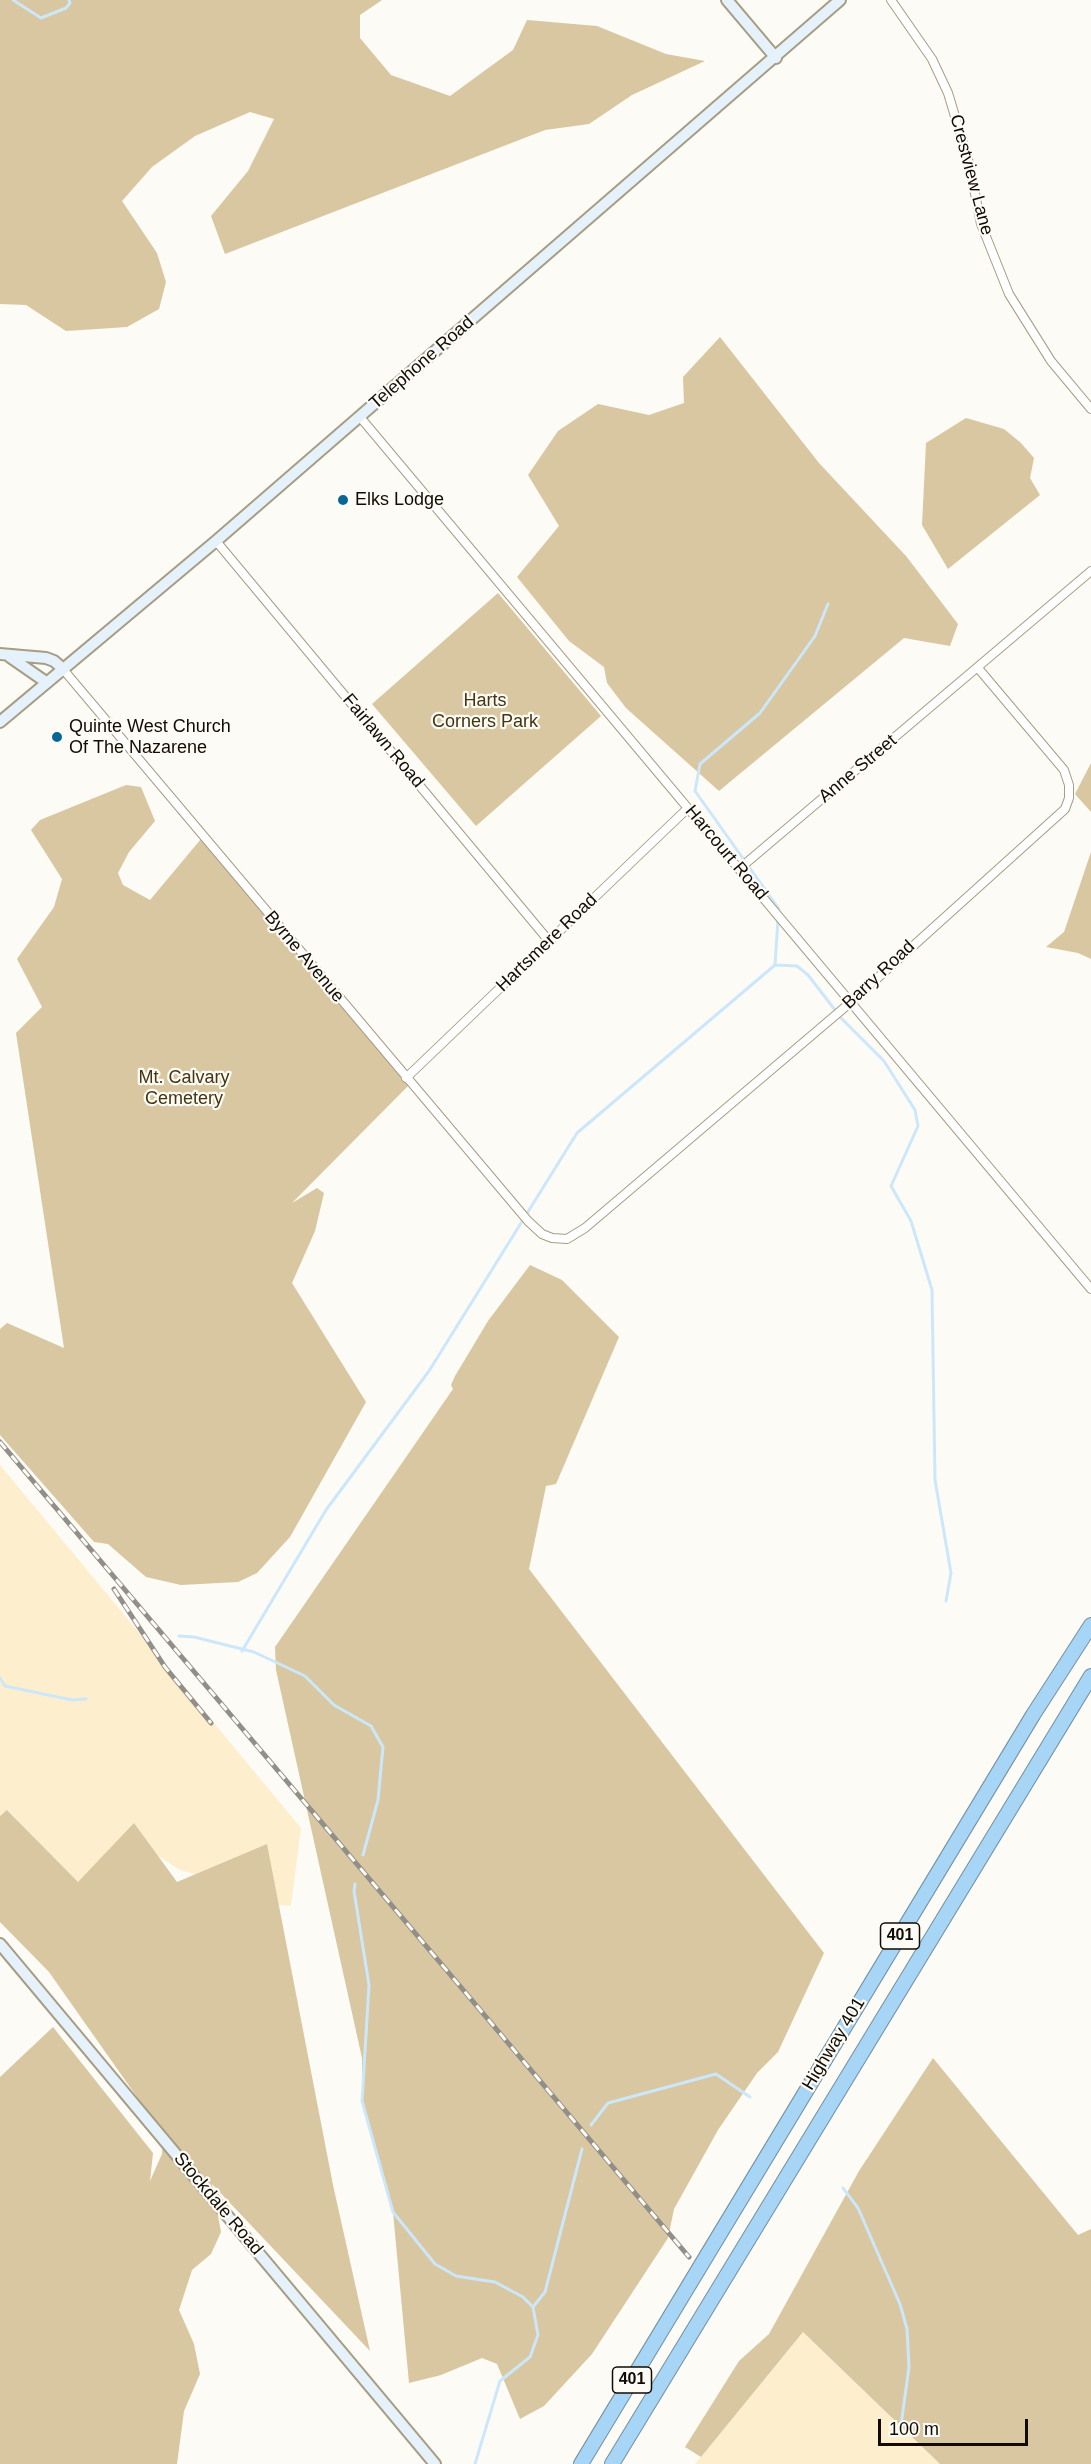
<!DOCTYPE html>
<html>
<head>
<meta charset="utf-8">
<style>
  body { margin:0 }
  #map { position:relative; width:1091px; height:2464px; overflow:hidden; background:#fdfbf6; font-family:Arial,sans-serif }
  canvas { display:block }
  .scale { position:absolute; left:878px; top:2419px; width:150px; height:27px; box-sizing:border-box; border:3px solid #100c04; border-top:0; padding-left:8px; font-size:18px; line-height:21px; white-space:nowrap; color:#100c04; -webkit-text-stroke:4px #fdfbf6; paint-order:stroke }
</style>
</head>
<body>
<div id="map">
<canvas width="1091" height="2464"></canvas>
<div class="scale">100 m</div>
</div>
<script>
const context = document.querySelector('canvas').getContext('2d');
context.lineJoin = 'round';
function paint(path, color) { context.fillStyle = color; context.fill(path, 'evenodd'); }
const toPath = rows => new Path2D(rows.map(r => 'M' + r).join(''));
function strokePath(path, color, width, dash) { context.strokeStyle = color; context.lineWidth = width; context.lineCap = dash ? 'butt' : 'round'; context.setLineDash(dash || []); context.stroke(path); }
function write(font, color, halo, rows, align = 'center') {
  context.font = font + ' Arial,sans-serif'; context.lineWidth = 4.5; context.setLineDash([]); context.textBaseline = 'middle'; context.strokeStyle = halo; context.fillStyle = color; for (const [text, x, y, turn = 0] of rows) {
    context.save(); context.translate(x, y); context.rotate((+turn || 0) * Math.PI / 180); context.textAlign = isNaN(turn) ? turn : align; if (halo) context.strokeText(text, 0, 0); context.fillText(text, 0, 0); context.restore();
  }
}
const built = toPath([
  [0,1465,301,1828,291,1906,219,1900,195,1874,180,1870,143,1846,78,1883,8,1810,0,1816],
  [803,2332,940,2464,695,2464]
]);
const green = toPath([
  [0,0,382,0,360,15,360,38,391,75,450,96,513,50,527,20,597,26,666,54,705,61,632,95,589,124,545,130,225,254,211,216,248,171,274,119,250,112,195,136,152,167,122,201,157,253,166,282,159,309,127,327,66,331,26,305,0,304],
  [720,337,819,463,906,556,958,624,950,646,904,638,719,791,626,708,607,683,604,667,569,641,517,577,559,526,528,475,558,431,598,404,649,415,684,403,683,377],
  [966,418,1004,429,1021,443,1034,458,1030,478,1040,495,948,569,922,525,926,443],
  [498,593,601,716,476,826,372,704],
  [1091,763,1091,812,1075,794],
  [126,785,141,787,155,821,129,852,118,873,123,885,150,900,201,839,411,1083,292,1203,317,1188,324,1193,315,1231,292,1283,366,1402,290,1537,257,1573,238,1582,181,1585,146,1577,108,1544,94,1542,0,1435,0,1329,7,1323,64,1348,16,1033,42,1007,17,959,54,907,62,879,31,830,40,820],
  [1091,852,1091,959,1078,953,1046,947,1064,932],
  [530,1265,562,1280,619,1337,556,1484,546,1486,529,1569,824,1953,778,2052,757,2073,718,2130,674,2209,668,2238,592,2354,544,2406,520,2419,497,2364,482,2358,441,2375,409,2383,393,2212,362,2101,362,2058,276,1670,275,1647,453,1389,451,1385,455,1376,488,1321],
  [7,1810,78,1882,134,1823,177,1882,267,1844,333,2185,370,2351,212,2184,221,2232,211,2254,192,2270,179,2310,194,2344,200,2374,184,2411,177,2464,0,2464,0,2077,53,2027,153,2153,150,2181,162,2154,163,2134,49,1972,0,1922,0,1816],
  [933,2058,1078,2235,1091,2229,1091,2464,940,2464,803,2332,701,2457,685,2447,739,2361,769,2334,859,2171]
]);
const stream = toPath([
  [13,0,41,18,66,8,70,3,69,0],
  [778,913,779,909,695,791,700,764,760,713,815,636,828,604],
  [775,965,778,919],
  [179,1636,194,1637,254,1652,305,1676,334,1705,371,1726,383,1747,378,1800,363,1855],
  [242,1651,326,1510,429,1371,577,1133,775,965,797,966,808,975,842,1019,884,1061,915,1110,918,1126,891,1186,911,1221,932,1290,935,1480,951,1573,946,1601],
  [0,1678,5,1686,72,1700,86,1699],
  [355,1884,354,1891,369,1985,362,2101,393,2212,435,2264,456,2276,495,2282,523,2297,533,2307,538,2335,530,2357,500,2381,475,2464],
  [591,2125,608,2103,716,2074,750,2097],
  [843,2188,858,2208,900,2304,907,2329,909,2367,901,2425],
  [533,2307,545,2292,582,2149]
]);
const street = toPath([
  [891,0,932,59,948,93,969,163,981,224,1009,294,1051,361,1091,409],
  [360,417,1091,1289],
  [216,541,549,941],
  [62,668,528,1221,542,1234,552,1238,567,1239,585,1228,851,1002,1065,809,1069,798,1069,785,1064,770,978,668],
  [739,869,1091,571],
  [406,1078,688,808]
]);
const secondary = toPath([
  [727,0,776,58],
  [0,654,46,658,54,661,62,668],
  [10,657,46,682],
  [0,722,216,541,840,0],
  [0,1944,435,2464]
]);
const highway = toPath([
  [581,2464,1033,1715,1091,1625],
  [612,2464,1091,1676]
]);
const rail = toPath([
  [0,1442,689,2257],
  [114,1589,165,1667,211,1723]
]);
const markers = [
  [343,500,6,"#066796"],
  [57,737,6,"#066796"]
];
const shields = [
  [900,1936,39],
  [632,2380,39]
];
const shieldNames = [
  ["401",900,1936],
  ["401",632,2380]
];
const streetNames = [
  ["Crestview Lane",971,175,75],
  ["Telephone Road",422,363,-41],
  ["Fairlawn Road",383,741,50],
  ["Anne Street",858,769,-40],
  ["Harcourt Road",726,853,50],
  ["Hartsmere Road",547,943,-44],
  ["Byrne Avenue",304,957,50],
  ["Barry Road",879,975,-43],
  ["Highway 401",834,2044,-59],
  ["Stockdale Road",218,2204,50]
];
const poiNames = [
  ["Elks Lodge",355,500],
  ["Quinte West Church",69,727],
  ["Of The Nazarene",69,748]
];
const parkNames = [
  ["Harts",485,701],
  ["Corners Park",485,722],
  ["Mt. Calvary",184,1078],
  ["Cemetery",184,1099]
];
paint(built, '#fdefcd');
paint(green, '#d8c7a0');
strokePath(stream, '#cce7fa', 3);
strokePath(street, '#a79d84', 10);
strokePath(secondary, '#a79d84', 14);
strokePath(highway, '#728fa1', 16);
strokePath(street, '#fff', 8);
strokePath(secondary, '#e5f2fc', 10);
strokePath(highway, '#a7d5f5', 14);
strokePath(rail, '#928f88', 5);
strokePath(rail, '#fdfbf6', 3, [9]);
for (const [x, y, r, color] of markers) { const dot = new Path2D(); dot.arc(x, y, r, 0, 2 * Math.PI); context.fillStyle = color; context.fill(dot); strokePath(dot, '#fdfbf6', 2); }
for (const [x, y, w] of shields) { const box = new Path2D(); box.roundRect(x - w / 2, y - 13, w, 26, 4.5); context.fillStyle = '#fdfbf6'; context.fill(box); strokePath(box, '#100c04', 1.5); }
write('bold 16px', '#100c04', null, shieldNames);
write('18px', '#100c04', '#fdfbf6', streetNames);
write('18px', '#100c04', '#fdfbf6', poiNames, 'left');
write('18px', '#43350f', '#fdfbf6', parkNames);
</script>
</body>
</html>
